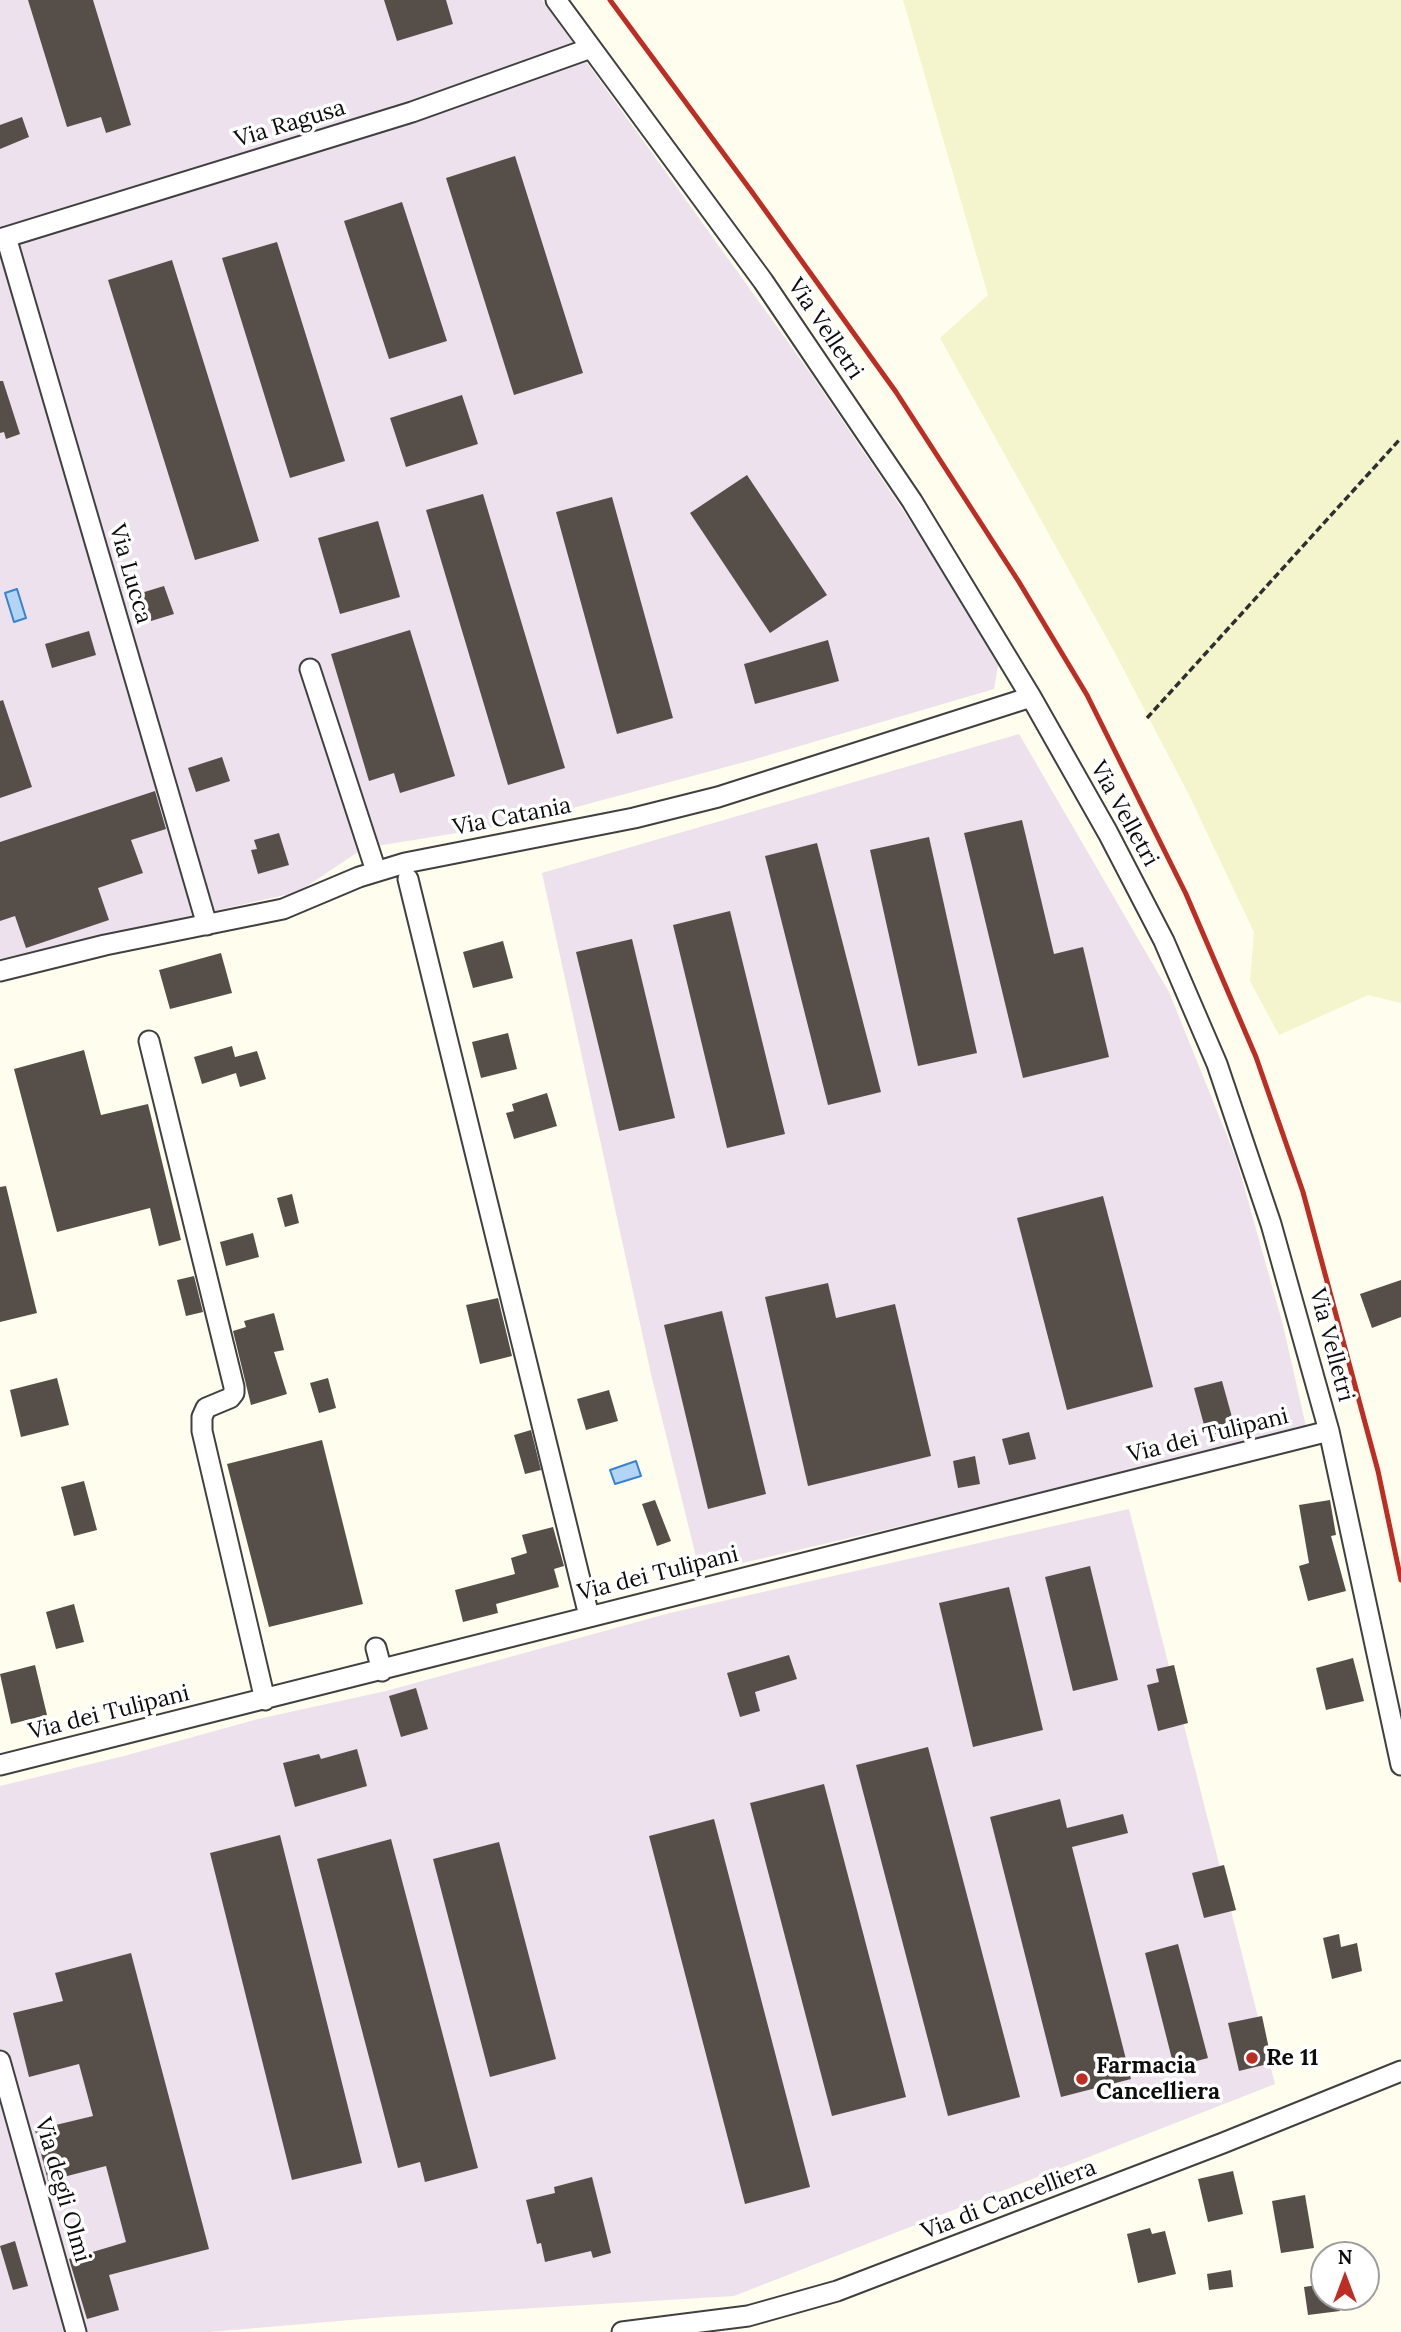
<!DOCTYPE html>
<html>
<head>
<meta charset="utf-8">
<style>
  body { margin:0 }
  #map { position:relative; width:1401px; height:2332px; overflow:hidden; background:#fffded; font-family:Lora,serif }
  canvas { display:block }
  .north { position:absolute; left:1310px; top:2241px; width:70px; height:70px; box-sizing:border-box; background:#fff; border:2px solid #9e9e9e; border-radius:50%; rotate:0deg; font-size:19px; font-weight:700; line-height:28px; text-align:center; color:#0d0d0d }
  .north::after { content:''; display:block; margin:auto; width:24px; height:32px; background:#be2d24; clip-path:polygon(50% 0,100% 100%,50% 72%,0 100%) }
</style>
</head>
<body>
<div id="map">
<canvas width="1401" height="2332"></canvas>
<div class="north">N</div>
</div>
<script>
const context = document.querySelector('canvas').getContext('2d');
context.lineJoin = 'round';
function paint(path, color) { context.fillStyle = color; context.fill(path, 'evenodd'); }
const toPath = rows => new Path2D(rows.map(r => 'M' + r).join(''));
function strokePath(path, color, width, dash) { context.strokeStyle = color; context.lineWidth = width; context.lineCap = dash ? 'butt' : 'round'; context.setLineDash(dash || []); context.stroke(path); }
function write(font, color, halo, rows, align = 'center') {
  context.font = font + ' Lora,serif'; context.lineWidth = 7; context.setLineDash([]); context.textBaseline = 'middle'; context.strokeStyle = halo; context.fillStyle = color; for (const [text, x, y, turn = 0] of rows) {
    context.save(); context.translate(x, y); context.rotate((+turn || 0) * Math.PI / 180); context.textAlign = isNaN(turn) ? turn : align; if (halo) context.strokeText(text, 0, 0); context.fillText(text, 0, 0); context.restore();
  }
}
const industrial = toPath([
  [0,0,542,0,811,374,921,537,999,661,994,689,752,760,513,824,364,848,298,892,0,959],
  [1019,734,1169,992,1236,1158,1283,1325,1307,1431,700,1573,651,1374,542,873],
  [1129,1509,1275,2084,734,2296,386,2317,209,2332,0,2332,0,1786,124,1756,258,1719,386,1691,670,1613]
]);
const farmland = toPath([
  [903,0,1401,0,1401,1003,1368,995,1279,1035,1250,981,1254,932,1189,795,1115,653,940,338,988,295]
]);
const water = toPath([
  [17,589,26,618,14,622,5,593,17,589],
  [636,1461,641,1476,615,1484,610,1470,636,1461]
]);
const building = toPath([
  [28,0,93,0,131,125,106,133,101,117,67,127],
  [384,0,446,0,453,24,397,41],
  [22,117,29,137,0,149,0,125],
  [515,156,583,373,514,395,446,178],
  [402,202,447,341,389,359,344,221],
  [277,242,345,461,290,478,222,258],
  [172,260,259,541,195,560,108,280],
  [0,381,3,381,20,434,6,439,4,432,0,433],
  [462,395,478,444,406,467,390,418],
  [747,475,827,595,770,633,690,513],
  [483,494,565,768,508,785,426,510],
  [612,497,673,718,617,734,556,512],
  [378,521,400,597,340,614,318,538],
  [164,586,174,614,151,621,141,593],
  [410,630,455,776,400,793,394,773,369,781,331,654],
  [89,631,96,655,52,668,45,644],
  [828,640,839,681,755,704,744,664],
  [3,700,32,787,0,798,0,701],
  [222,757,230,781,196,792,188,768],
  [155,791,166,829,131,840,143,873,98,888,109,920,26,948,15,916,0,921,0,842],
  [1022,820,1054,954,1083,947,1109,1057,1023,1078,964,833],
  [279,833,289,865,258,874,251,850,257,849,254,840],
  [929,837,977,1053,918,1066,870,850],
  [817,843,881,1092,828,1105,765,856],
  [730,911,785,1134,727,1148,673,925],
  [632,939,675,1118,619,1131,576,952],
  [503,941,513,978,473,988,463,952],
  [221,953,232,993,170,1009,159,970],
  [508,1033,517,1069,481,1078,472,1042],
  [232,1046,235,1057,257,1051,266,1079,240,1087,236,1073,202,1084,194,1057],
  [84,1050,101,1115,148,1104,181,1240,159,1246,150,1208,57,1232,14,1069],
  [547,1093,557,1126,514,1139,506,1113,514,1111,512,1104],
  [6,1186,37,1313,0,1322,0,1187],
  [292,1194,299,1223,285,1227,277,1198],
  [1103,1196,1153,1387,1067,1410,1017,1218],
  [253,1233,259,1257,226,1266,220,1242],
  [194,1276,203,1312,186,1316,177,1280],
  [1401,1280,1401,1317,1372,1328,1360,1294],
  [828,1283,836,1318,895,1304,931,1456,808,1486,765,1297],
  [498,1298,512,1356,480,1364,466,1305],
  [722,1311,766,1494,708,1509,664,1325],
  [274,1313,284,1350,274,1352,287,1394,251,1405,233,1331,246,1327,244,1321],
  [57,1378,69,1425,21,1437,10,1390],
  [328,1378,336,1408,319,1413,310,1383],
  [1222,1381,1235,1428,1207,1436,1194,1388],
  [609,1390,618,1421,586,1430,577,1399],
  [531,1430,541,1470,525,1474,514,1435],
  [1029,1432,1036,1459,1009,1465,1002,1439],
  [322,1440,363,1604,269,1627,227,1464],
  [975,1456,980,1484,958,1488,953,1461],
  [84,1481,97,1530,74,1536,61,1487],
  [655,1500,671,1541,657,1546,642,1504],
  [1330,1500,1336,1535,1331,1536,1346,1591,1308,1601,1299,1566,1309,1563,1299,1505],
  [553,1527,564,1566,554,1569,559,1587,496,1604,498,1613,463,1622,455,1590,515,1574,511,1558,527,1553,522,1535],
  [1090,1566,1118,1680,1073,1691,1045,1577],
  [1009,1587,1043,1730,973,1747,939,1603],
  [74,1604,84,1642,56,1649,46,1612],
  [789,1655,797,1679,755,1692,760,1711,740,1717,727,1673],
  [1353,1658,1364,1701,1326,1710,1316,1668],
  [35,1665,47,1715,11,1724,0,1674],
  [1174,1665,1188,1723,1158,1731,1147,1685,1159,1682,1156,1669],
  [416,1688,428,1729,401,1737,389,1696],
  [928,1747,1020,2097,948,2116,856,1765],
  [357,1749,367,1786,295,1807,283,1763,319,1754,321,1759],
  [824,1784,906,2097,832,2116,750,1803],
  [1060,1799,1067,1828,1123,1814,1128,1833,1072,1847,1131,2079,1061,2097,990,1817],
  [714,1819,810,2187,745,2204,649,1836],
  [280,1835,362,2163,292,2180,210,1853],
  [391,1839,478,2168,425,2182,420,2162,398,2168,317,1859],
  [499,1842,556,2059,490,2077,433,1859],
  [1224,1865,1236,1910,1204,1918,1192,1873],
  [1339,1934,1341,1947,1357,1943,1362,1971,1332,1979,1323,1938],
  [1178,1944,1208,2058,1174,2067,1145,1953],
  [131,1953,209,2249,109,2275,119,2310,87,2319,69,2259,126,2242,106,2166,48,2181,35,2130,93,2116,79,2064,29,2077,13,2013,63,2001,55,1973],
  [1262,2016,1272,2063,1239,2071,1228,2023],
  [1233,2171,1243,2214,1208,2222,1198,2179],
  [592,2177,611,2253,593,2258,591,2251,545,2262,541,2243,537,2244,526,2200,555,2193,554,2187],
  [1305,2195,1314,2248,1281,2253,1272,2201],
  [1150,2228,1152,2234,1165,2231,1176,2274,1138,2283,1127,2234],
  [15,2241,28,2286,13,2290,0,2246],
  [1231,2270,1233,2287,1209,2290,1207,2274],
  [1324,2284,1324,2297,1338,2297,1340,2311,1308,2315,1304,2287]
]);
const path = toPath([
  [1147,718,1401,438]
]);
const minor = toPath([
  [556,0,763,281,912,501,1031,697,1108,833,1164,941,1217,1064,1271,1224,1329,1431,1401,1765],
  [6,237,207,925],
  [0,239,412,112,591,48],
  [310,669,376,871],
  [408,879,589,1616],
  [0,971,105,945,283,909,359,877,405,863,634,818,718,797,1031,697],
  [149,1041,234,1387,234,1393,230,1398,206,1408,202,1417,202,1431,265,1700],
  [376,1648,382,1671],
  [0,1765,1329,1431],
  [0,2061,76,2332],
  [622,2332,748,2316,837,2291,1223,2143,1401,2071]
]);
const rail = toPath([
  [610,0,752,192,896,392,1019,582,1087,695,1186,894,1256,1057,1303,1192,1378,1471,1401,1580]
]);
const markers = [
  [1252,2058,7,"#be2d24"],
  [1082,2079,7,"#be2d24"]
];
const streetNames = [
  ["Via Ragusa",290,124,-17],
  ["Via Velletri",825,329,56],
  ["Via Lucca",130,574,74],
  ["Via Velletri",1124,814,61],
  ["Via Catania",512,817,-11],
  ["Via Velletri",1331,1345,75],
  ["Via dei Tulipani",1208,1436,-14],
  ["Via dei Tulipani",658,1574,-14],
  ["Via dei Tulipani",109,1713,-14],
  ["Via degli Olmi",62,2190,74],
  ["Via di Cancelliera",1009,2200,-21]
];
const poiNames = [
  ["Re 11",1266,2058],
  ["Farmacia",1096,2066],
  ["Cancelliera",1096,2092]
];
paint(industrial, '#ece1ec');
paint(farmland, '#f4f5cd');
paint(water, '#b2d5f6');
strokePath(water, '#3882ce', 2);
paint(building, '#564f49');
strokePath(minor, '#404040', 23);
strokePath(path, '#2f2f2f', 3.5, [7, 3.5]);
strokePath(minor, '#fff', 19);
strokePath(rail, '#be2d24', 5);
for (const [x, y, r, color] of markers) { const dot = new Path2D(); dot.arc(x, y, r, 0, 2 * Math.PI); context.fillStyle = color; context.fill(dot); strokePath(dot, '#fff', 2.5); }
write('23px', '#0d0d0d', '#fff', streetNames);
write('bold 23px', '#0d0d0d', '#fff', poiNames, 'left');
</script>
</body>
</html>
